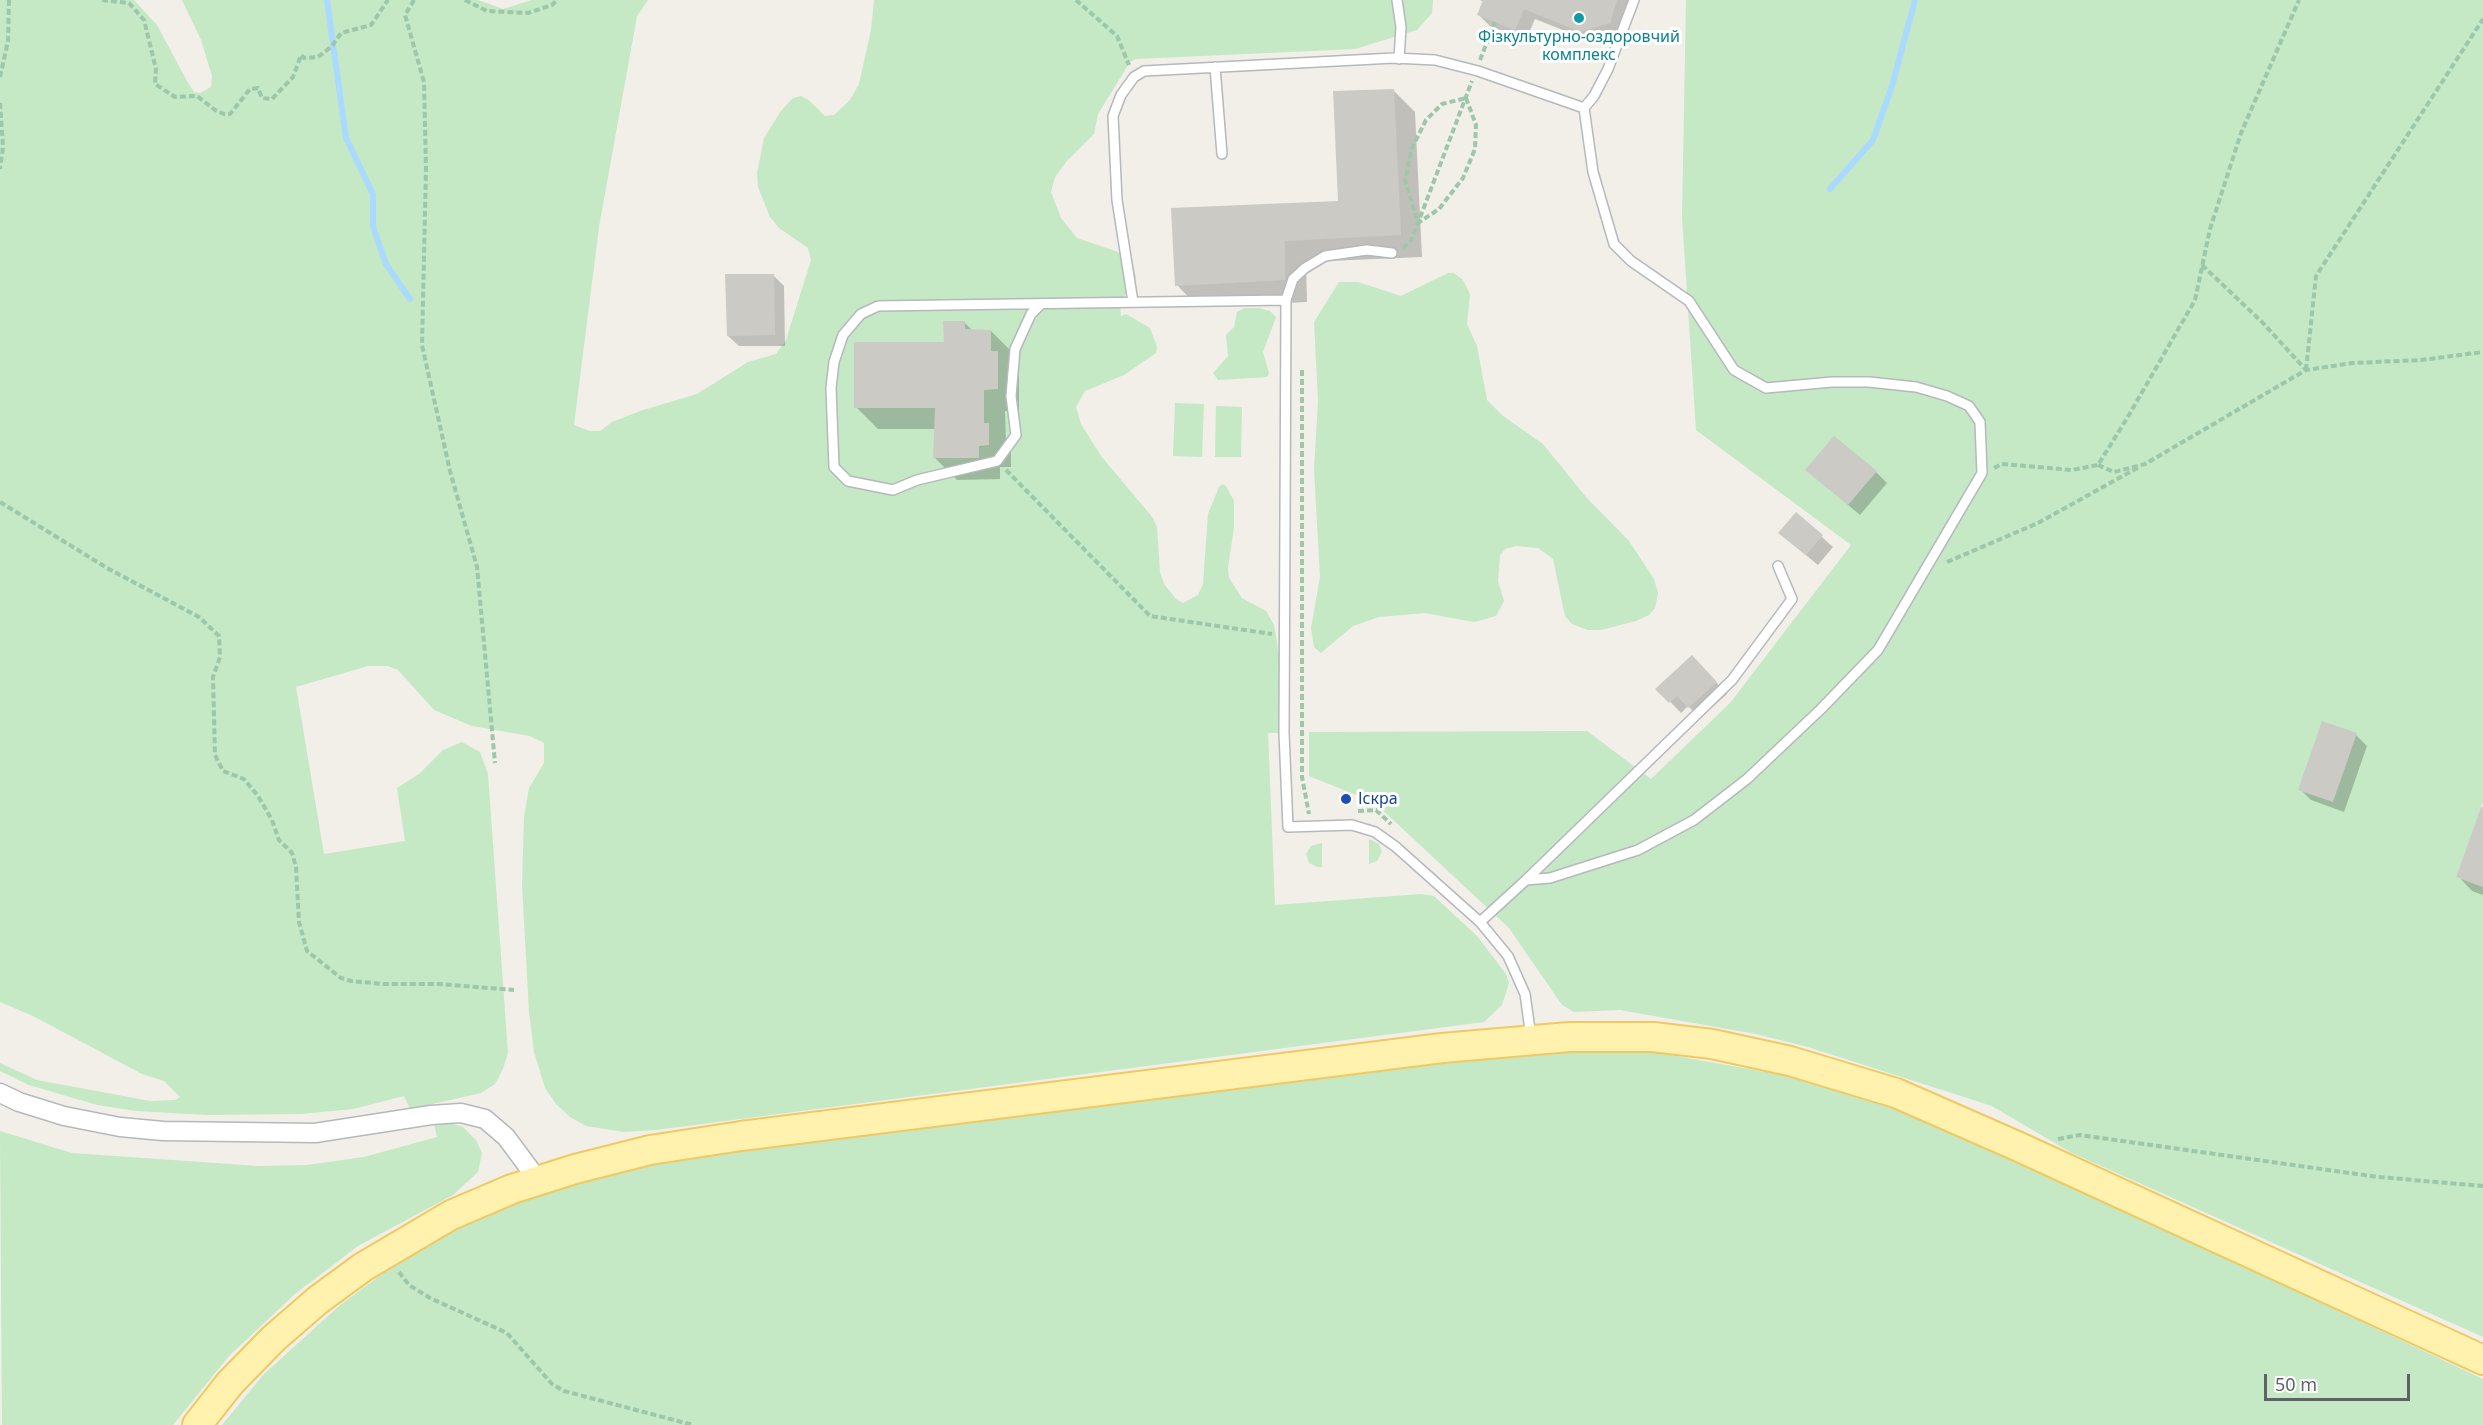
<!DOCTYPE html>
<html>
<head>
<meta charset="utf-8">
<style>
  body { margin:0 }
  #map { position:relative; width:2483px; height:1425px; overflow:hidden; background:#f1efe8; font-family:"Noto Sans",sans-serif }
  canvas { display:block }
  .scale { position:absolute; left:2264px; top:1374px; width:146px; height:27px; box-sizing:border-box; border:3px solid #5f6368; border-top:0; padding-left:8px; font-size:18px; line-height:21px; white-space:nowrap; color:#5f6368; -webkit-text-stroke:4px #fff; paint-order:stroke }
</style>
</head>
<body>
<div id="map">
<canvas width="2483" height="1425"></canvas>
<div class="scale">50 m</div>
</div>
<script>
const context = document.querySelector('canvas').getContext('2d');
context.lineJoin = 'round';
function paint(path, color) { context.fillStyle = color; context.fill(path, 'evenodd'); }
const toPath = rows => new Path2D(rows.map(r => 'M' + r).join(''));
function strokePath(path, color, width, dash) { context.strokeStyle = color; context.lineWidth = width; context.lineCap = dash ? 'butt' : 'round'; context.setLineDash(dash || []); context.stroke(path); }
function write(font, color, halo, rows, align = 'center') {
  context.font = font + ' "Noto Sans",sans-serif'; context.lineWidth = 6; context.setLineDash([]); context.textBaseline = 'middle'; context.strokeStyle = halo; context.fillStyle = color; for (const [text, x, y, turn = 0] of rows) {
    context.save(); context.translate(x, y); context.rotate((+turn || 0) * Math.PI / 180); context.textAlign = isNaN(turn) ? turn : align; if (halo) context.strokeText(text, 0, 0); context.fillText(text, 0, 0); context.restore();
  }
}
const green = toPath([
  [0,0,134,0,157,25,187,81,194,92,200,93,211,87,212,76,201,40,182,0,478,0,503,9,532,0,648,0,637,16,599,227,574,425,590,431,600,431,612,422,640,411,697,394,748,362,776,354,786,340,811,260,808,248,779,228,770,217,758,187,757,173,764,138,781,111,793,98,801,96,810,101,825,116,834,115,850,100,859,84,871,30,874,0,1433,0,1432,13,1417,30,1355,49,1136,59,1130,62,1098,114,1094,134,1066,162,1055,177,1051,192,1061,218,1077,238,1127,255,1133,265,1136,277,1120,304,1121,316,1126,314,1150,328,1157,347,1156,353,1124,375,1085,391,1076,407,1081,424,1101,456,1153,518,1157,527,1160,572,1164,584,1176,599,1183,603,1198,595,1203,584,1208,514,1219,487,1223,484,1226,486,1234,501,1234,527,1228,568,1229,578,1242,598,1266,611,1274,625,1280,660,1279,733,1268,733,1275,905,1421,894,1434,896,1477,936,1506,974,1509,983,1502,1005,1484,1022,656,1130,624,1132,586,1126,570,1117,556,1104,545,1088,534,1052,529,1012,522,885,524,817,529,788,544,763,544,743,530,736,472,726,434,710,398,670,388,666,368,666,296,687,324,854,405,841,397,788,419,774,443,750,462,742,480,752,488,774,508,1053,503,1069,495,1084,481,1093,410,1109,404,1096,353,1109,301,1114,208,1115,136,1111,97,1105,29,1085,0,1071,0,1063,37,1080,150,1101,175,1100,180,1097,164,1081,142,1074,33,1016,0,1002],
  [1686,0,2483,0,2483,802,2456,877,2483,887,2483,1337,2070,1152,1992,1106,1808,1047,1756,1034,1620,1010,1574,1012,1562,1005,1509,928,1374,802,1309,776,1309,732,1587,731,1651,779,1730,703,1851,545,1696,430,1682,217],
  [1448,273,1454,273,1463,280,1470,294,1467,324,1477,346,1487,400,1503,416,1543,444,1586,497,1629,541,1654,579,1658,593,1655,608,1649,615,1636,621,1601,630,1588,630,1572,624,1565,616,1553,559,1538,548,1516,546,1505,549,1500,556,1498,581,1504,601,1496,616,1474,622,1425,613,1379,617,1353,626,1321,653,1314,647,1311,628,1320,577,1314,469,1318,401,1314,322,1339,282,1358,282,1401,296],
  [1259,308,1270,311,1276,317,1263,352,1269,373,1267,377,1218,380,1213,373,1228,356,1226,335,1234,327,1237,312,1244,308],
  [1175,403,1204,404,1202,457,1173,456],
  [1216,406,1242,407,1241,457,1215,457],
  [1369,839,1379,844,1382,852,1377,861,1369,864],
  [1322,843,1322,867,1317,867,1309,863,1306,854,1311,846],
  [1585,1050,1648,1051,1794,1077,1906,1113,2029,1165,2483,1379,2483,1425,222,1425,264,1374,339,1306,420,1246,502,1207,575,1182,687,1153,1279,1078],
  [447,1122,463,1127,476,1140,482,1153,478,1172,453,1195,358,1246,295,1294,229,1356,173,1425,2,1425,0,1131,72,1153,258,1166,307,1165,364,1157,437,1137,434,1124]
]);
const shadow = toPath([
  [1480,0,1631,0,1620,33,1593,42,1535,19,1526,40,1490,26,1479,15,1484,2],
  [1393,90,1415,112,1422,257,1306,262,1307,302,1198,307,1177,285,1340,202],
  [773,275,784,286,785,346,739,346,728,336],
  [964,322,973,331,991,331,1013,353,1013,368,1019,375,1019,411,1005,411,1006,442,1011,447,1011,467,1000,467,1000,479,957,480,935,458,936,429,878,429,856,407,945,343],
  [1807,470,1876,472,1887,483,1860,515],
  [1796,514,1833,547,1818,565,1791,543],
  [1703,668,1727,694,1700,718,1688,706,1681,713,1658,689],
  [2356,735,2367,746,2344,812,2311,800,2300,789],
  [2483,806,2483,895,2472,891,2458,876]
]);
const stream = toPath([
  [327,0,346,138,373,194,373,227,386,264,410,299],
  [1830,189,1873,140,1892,86,1915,0]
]);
const building = toPath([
  [1483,0,1617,0,1610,23,1581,32,1524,9,1515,30,1477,15],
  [1394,89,1401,235,1285,241,1285,280,1175,286,1171,208,1338,201,1333,91],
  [725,274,774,274,775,335,727,336],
  [943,321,965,321,965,329,991,330,991,351,998,351,998,389,984,390,984,423,989,423,989,445,979,446,979,458,933,458,935,408,854,408,854,342,944,342],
  [1834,436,1877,471,1848,505,1805,470],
  [1796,512,1823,535,1806,555,1778,533],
  [1692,655,1717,682,1688,708,1677,696,1669,703,1655,689],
  [2322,721,2357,733,2333,802,2298,790],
  [2481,807,2483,808,2483,887,2456,877]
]);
const path = toPath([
  [102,0,129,3,144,20,156,69,155,84,175,97,197,96,215,110,224,114,230,114,250,89,258,88,262,98,272,99,293,77,301,55,304,58,318,57,332,46,341,33,371,25,388,0],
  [414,0,405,15,424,82,426,168,422,345,450,471,477,567,495,763],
  [465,0,487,11,528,13,552,5,557,0],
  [1076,0,1117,36,1129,65],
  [1480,60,1495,22],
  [0,77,8,41,9,0],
  [1466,98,1476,125,1475,149,1463,178,1439,209,1418,223,1405,180,1412,148,1426,120,1442,104,1466,98],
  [0,103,3,147,0,169],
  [1403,248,1411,241,1418,223,1472,81],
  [2202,265,2263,323,2306,370],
  [1302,370,1302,777,1309,814],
  [2306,370,2316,276,2483,19],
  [2098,465,2114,472,2145,464,2306,370,2353,363,2421,360,2483,352],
  [1994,468,2002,464,2072,470,2098,465,2129,415,2195,300,2210,229,2241,133,2299,0],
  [1006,470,1150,616,1272,634],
  [0,502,107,568,199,617,219,636,220,657,213,677,215,755,223,771,244,779,258,796,272,820,279,840,292,853,296,867,299,922,307,951,341,978,351,981,383,984,439,984,514,990],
  [1947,562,2038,523,2139,467],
  [1358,811,1376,810,1391,824],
  [2058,1139,2080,1135,2378,1177,2483,1186],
  [399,1272,409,1285,430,1298,507,1333,552,1384,564,1391,693,1425]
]);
const service = toPath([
  [1397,0,1401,27,1399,59],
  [1215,67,1222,154],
  [1392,253,1367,250,1325,256,1305,268,1293,279,1286,300,1284,733,1288,827,1352,825,1375,832,1396,847,1480,922,1508,956,1525,994,1531,1037],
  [1133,302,1117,200,1113,116,1121,95,1134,77,1144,71,1394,58,1435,60,1478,71,1584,108,1594,96,1608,69,1634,0],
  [1041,304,1031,314,1015,349,1011,396,1016,435,997,461,917,480,893,490,848,481,834,467,831,388,834,362,843,335,861,314,878,306,1286,300],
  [1526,880,1732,680,1792,599,1778,566],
  [1480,922,1526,880,1550,878,1638,850,1694,820,1747,779,1821,709,1878,650,1982,473,1980,422,1969,406,1947,396,1916,387,1869,382,1832,382,1766,388,1734,370,1689,301,1631,261,1614,244,1593,172,1584,108]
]);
const minor = toPath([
  [0,1093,19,1102,64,1116,120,1127,163,1131,315,1133,431,1115,461,1113,485,1119,506,1137,538,1180]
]);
const primary = toPath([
  [197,1425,230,1383,273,1339,318,1300,363,1267,451,1215,512,1189,575,1169,650,1150,741,1136,1442,1048,1569,1037,1653,1037,1712,1044,1790,1061,1896,1093,2017,1146,2483,1360]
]);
const markers = [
  [1579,18,6,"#0f9aa8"],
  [1346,799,6,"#1a4fb4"]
];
const cultureNames = [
  ["Фізкультурно-оздоровчий",1579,37],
  ["комплекс",1579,55]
];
const transitNames = [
  ["Іскра",1358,799]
];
paint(green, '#c5e8c5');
paint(shadow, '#0003');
strokePath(stream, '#aadaff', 6);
paint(building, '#cccac5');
strokePath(service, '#b5b8bc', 12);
strokePath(minor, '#b5b8bc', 21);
strokePath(primary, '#f2c960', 32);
strokePath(path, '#9cc7a9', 4, [6, 3]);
strokePath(service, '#fff', 9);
strokePath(minor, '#fff', 18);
strokePath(primary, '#fff2af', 28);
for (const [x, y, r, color] of markers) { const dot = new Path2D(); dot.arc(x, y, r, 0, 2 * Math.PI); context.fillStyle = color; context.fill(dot); strokePath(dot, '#fff', 2); }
write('16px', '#0d838f', '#fff', cultureNames);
write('16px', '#164399', '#fff', transitNames, 'left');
</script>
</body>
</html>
